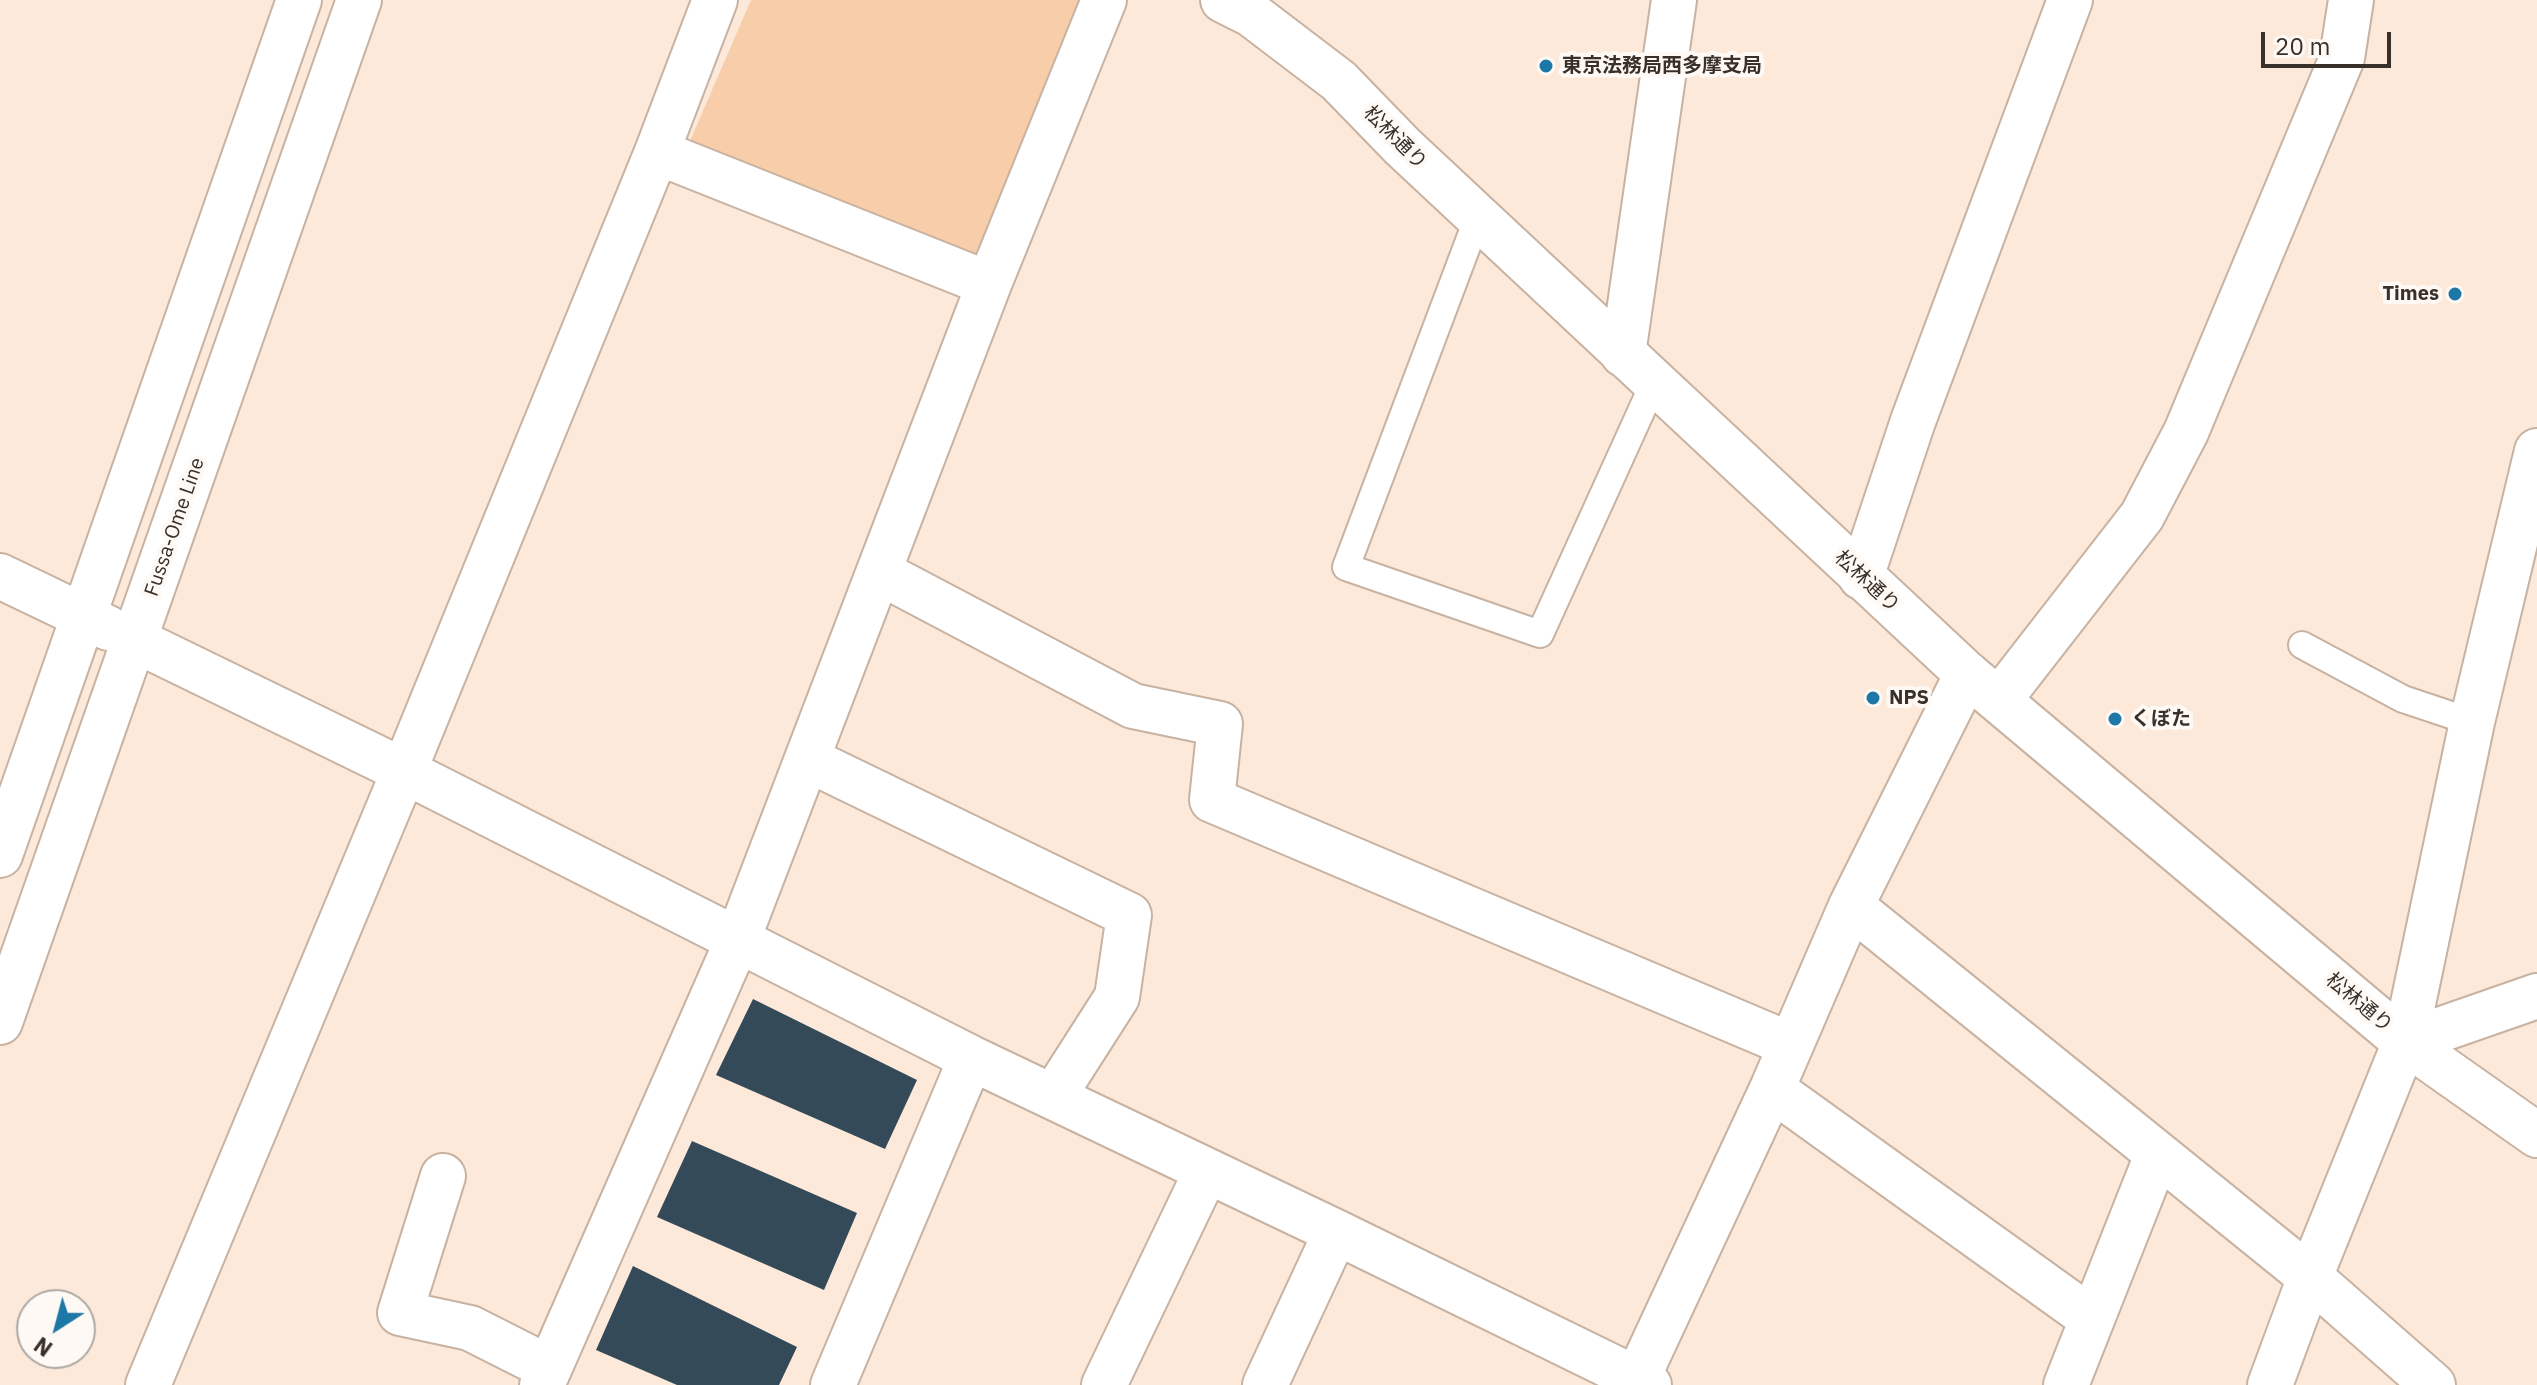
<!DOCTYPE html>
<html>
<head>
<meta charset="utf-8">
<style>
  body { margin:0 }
  #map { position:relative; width:2537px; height:1385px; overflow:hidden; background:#fce9da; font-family:"IBM Plex Sans",sans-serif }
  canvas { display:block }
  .north { position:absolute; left:16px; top:1289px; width:80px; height:80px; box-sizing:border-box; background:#fef9f5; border:2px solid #afa9a3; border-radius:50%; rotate:216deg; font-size:22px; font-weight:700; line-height:32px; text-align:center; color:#393029 }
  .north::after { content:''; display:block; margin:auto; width:28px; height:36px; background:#1e78a7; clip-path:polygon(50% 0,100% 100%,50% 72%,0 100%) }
  .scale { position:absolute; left:2261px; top:32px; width:130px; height:36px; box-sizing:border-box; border:4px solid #393029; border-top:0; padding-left:10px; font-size:24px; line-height:28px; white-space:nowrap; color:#393029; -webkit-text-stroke:6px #fef9f5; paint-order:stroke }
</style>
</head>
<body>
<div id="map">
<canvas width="2537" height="1385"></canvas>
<div class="north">N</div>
<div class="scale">20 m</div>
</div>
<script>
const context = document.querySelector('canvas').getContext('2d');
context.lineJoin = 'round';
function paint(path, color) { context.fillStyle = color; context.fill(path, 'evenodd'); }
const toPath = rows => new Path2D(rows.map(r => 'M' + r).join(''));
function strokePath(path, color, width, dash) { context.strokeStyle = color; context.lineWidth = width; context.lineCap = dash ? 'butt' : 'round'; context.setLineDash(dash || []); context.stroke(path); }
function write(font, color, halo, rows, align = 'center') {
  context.font = font + ' "IBM Plex Sans","Noto Sans JP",sans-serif'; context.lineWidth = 8; context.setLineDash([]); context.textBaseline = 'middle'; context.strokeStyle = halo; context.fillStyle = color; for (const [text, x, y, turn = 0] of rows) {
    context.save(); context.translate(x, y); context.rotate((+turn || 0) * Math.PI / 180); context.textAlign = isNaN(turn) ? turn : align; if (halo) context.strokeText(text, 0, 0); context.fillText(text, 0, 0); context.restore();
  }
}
const green = toPath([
  [751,0,1085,0,988,266,687,148]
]);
const building = toPath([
  [753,999,917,1080,885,1149,716,1075],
  [692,1141,857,1213,824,1290,657,1217],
  [633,1266,797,1347,779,1385,677,1385,596,1350]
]);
const lane = toPath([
  [1478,217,1346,567,1540,634,1654,383],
  [2302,645,2403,699,2472,722]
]);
const street = toPath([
  [657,152,989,284],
  [1623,354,1674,0],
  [879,572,1133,706,1220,724,1212,800,1791,1045],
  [1861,577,1913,421,2070,0],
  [135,640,404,771,971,1058,1336,1232,1649,1385],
  [1999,700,2142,516,2186,432,2342,58,2351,0],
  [807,759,1129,915,1117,997,1053,1097],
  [1851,906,2310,1277,2433,1385],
  [2405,1042,2537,996],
  [1772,1089,2092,1319],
  [443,1176,400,1313,470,1328,549,1368],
  [1637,1379,1772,1089,1851,906,1967,674],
  [148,1385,404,771,657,152,715,0],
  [542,1385,738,939,989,284,1104,0],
  [833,1385,971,1058],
  [1104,1385,1206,1172],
  [1265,1385,1336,1232],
  [2066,1385,2157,1155],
  [2270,1385,2310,1277,2405,1042,2472,722,2537,451]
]);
const secondary = toPath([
  [1223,0,1251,14,1339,81,1402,146,1967,674,2405,1042,2537,1135],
  [0,576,108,628],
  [0,855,299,0],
  [0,1022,359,0]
]);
const markers = [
  [1546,66,8,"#1e78a7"],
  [2455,294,8,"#1e78a7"],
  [1873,698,8,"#1e78a7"],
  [2115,719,8,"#1e78a7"]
];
const poiNames = [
  ["東京法務局西多摩支局",1562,66],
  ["Times",2439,294,"right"],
  ["NPS",1889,698],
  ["くぼた",2131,719]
];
const streetNames = [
  ["松林通り",1395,138,45],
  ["Fussa-Ome Line",175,527,-71],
  ["松林通り",1867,582,43],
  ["松林通り",2359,1003,40]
];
paint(green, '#f8cda9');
paint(building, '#354a58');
strokePath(lane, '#c8b2a1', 30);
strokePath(street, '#c8b2a1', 48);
strokePath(secondary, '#c8b2a1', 48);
strokePath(lane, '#fff', 26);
strokePath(street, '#fff', 44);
strokePath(secondary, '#fff', 44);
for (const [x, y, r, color] of markers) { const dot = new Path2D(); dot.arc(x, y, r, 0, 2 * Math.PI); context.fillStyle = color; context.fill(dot); strokePath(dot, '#fef9f5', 3); }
write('bold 20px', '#393029', '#fef9f5', poiNames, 'left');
write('20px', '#393029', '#fef9f5', streetNames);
</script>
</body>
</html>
